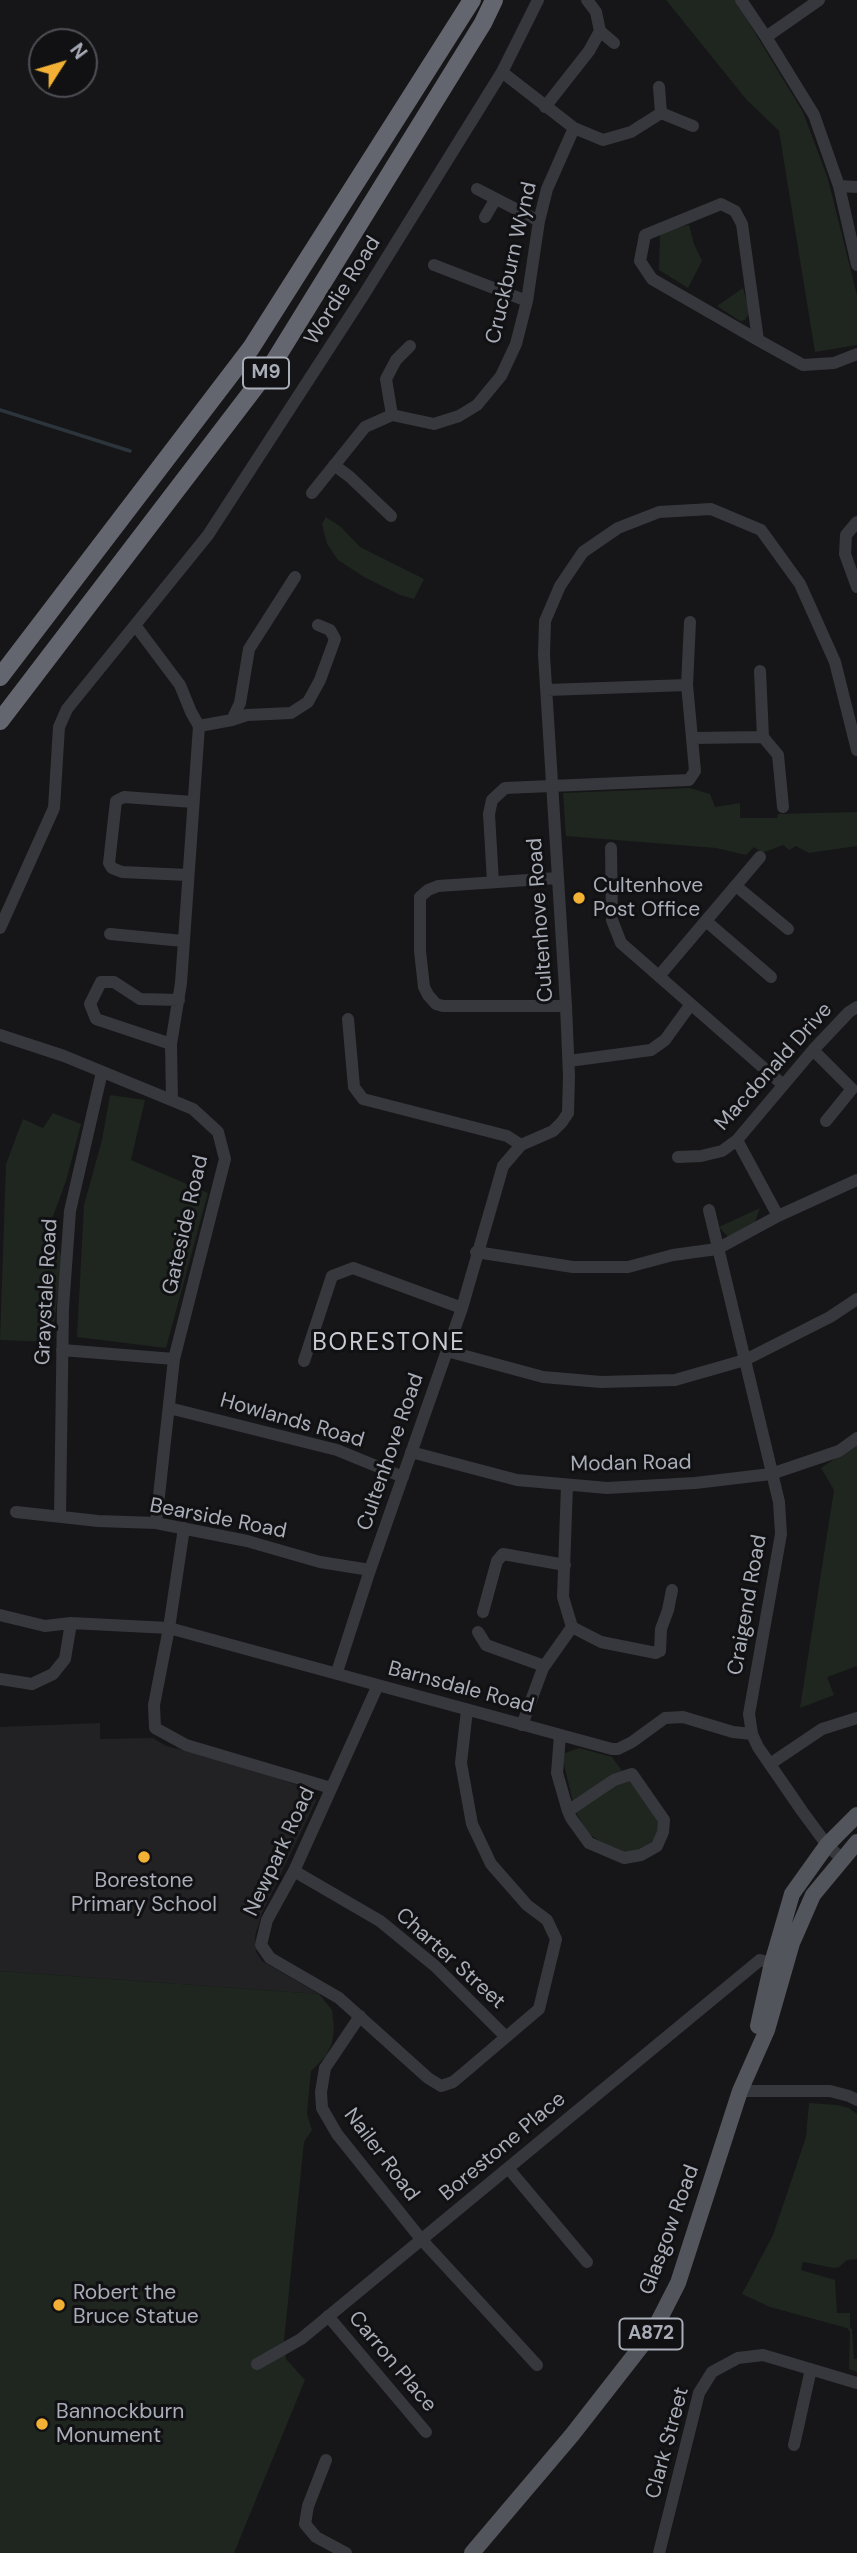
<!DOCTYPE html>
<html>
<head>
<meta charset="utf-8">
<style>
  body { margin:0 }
  #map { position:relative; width:857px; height:2553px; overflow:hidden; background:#161618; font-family:"DM Sans",sans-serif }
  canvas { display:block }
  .north { position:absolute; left:28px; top:28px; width:70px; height:70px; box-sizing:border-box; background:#111113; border:2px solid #4d4f55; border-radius:50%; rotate:53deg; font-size:19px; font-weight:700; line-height:28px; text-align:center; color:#a8adb8 }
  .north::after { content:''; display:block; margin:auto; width:24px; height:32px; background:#f2b134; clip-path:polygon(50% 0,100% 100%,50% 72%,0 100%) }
</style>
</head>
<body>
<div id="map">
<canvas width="857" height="2553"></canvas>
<div class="north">N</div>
</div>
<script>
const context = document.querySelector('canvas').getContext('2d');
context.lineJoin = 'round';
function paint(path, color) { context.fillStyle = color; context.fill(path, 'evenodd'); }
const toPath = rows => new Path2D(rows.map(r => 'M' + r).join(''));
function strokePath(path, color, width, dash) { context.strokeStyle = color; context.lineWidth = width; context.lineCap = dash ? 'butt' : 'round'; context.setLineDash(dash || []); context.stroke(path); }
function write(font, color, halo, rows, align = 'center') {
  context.font = font + ' "DM Sans",sans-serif'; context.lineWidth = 6; context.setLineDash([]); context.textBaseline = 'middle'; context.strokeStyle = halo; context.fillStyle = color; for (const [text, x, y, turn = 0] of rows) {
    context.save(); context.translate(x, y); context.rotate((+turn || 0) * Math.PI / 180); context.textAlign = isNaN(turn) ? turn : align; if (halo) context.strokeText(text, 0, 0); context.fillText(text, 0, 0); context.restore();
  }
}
const built = toPath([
  [100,1723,100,1739,153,1738,166,1746,236,1763,305,1788,314,1794,316,1801,262,1913,255,1936,256,1952,262,1961,319,1994,0,1971,0,1727]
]);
const green = toPath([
  [666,0,735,0,803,112,828,179,857,295,857,345,815,352,779,131,746,99],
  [689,225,694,244,702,261,688,288,659,270,660,232],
  [743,288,748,306,748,315,745,320,740,321,717,306],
  [326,517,341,527,360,547,424,579,414,599,400,595,364,577,338,560,327,544,322,524],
  [690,788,710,794,715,807,740,803,740,818,777,818,778,814,857,812,857,846,809,853,796,846,789,850,783,845,762,853,754,847,746,855,716,848,566,836,563,793],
  [110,1095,145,1100,131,1160,208,1193,166,1348,77,1337,84,1205,102,1140],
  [53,1113,81,1124,66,1181,49,1227,62,1258,52,1342,0,1340,6,1164,23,1119,43,1128],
  [760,1208,754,1225,729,1238,719,1227],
  [857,1444,857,1666,827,1677,834,1695,800,1708,834,1490,821,1468],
  [579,1748,612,1757,654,1815,659,1824,655,1839,641,1850,627,1853,607,1847,588,1833,575,1811,563,1760,565,1753],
  [0,1971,319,1994,332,2010,334,2028,332,2043,326,2056,311,2071,307,2114,312,2130,304,2142,284,2341,286,2359,305,2380,234,2553,0,2553],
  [809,2103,837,2105,849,2108,857,2114,857,2259,847,2260,839,2267,834,2268,803,2262,801,2270,835,2280,837,2313,850,2313,850,2328,852,2329,854,2359,857,2359,857,2372,849,2369,850,2332,847,2328,770,2307,742,2294,773,2235,806,2137]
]);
const stream = toPath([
  [0,410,130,451]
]);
const minor = toPath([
  [741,0,766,37,814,115,839,186,857,265],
  [600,31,614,43],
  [766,37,819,0],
  [502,72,574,128,603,140,631,132,661,113,693,126],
  [659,87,661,113],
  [545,107,589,51,600,31,596,12,587,0],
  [839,186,857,187],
  [477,189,539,221],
  [485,217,495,200],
  [434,265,527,301],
  [758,340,742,224,735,211,721,204,645,235,640,261,652,279,758,340,803,365,834,363,857,354],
  [392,415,386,379,396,360,410,346],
  [334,465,350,477,391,516],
  [312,493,365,427,392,415,434,424,459,416,477,405,501,376,516,344,527,301,539,221,547,189,574,128],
  [857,522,846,535,845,554,857,587],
  [690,622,687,685,692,738,763,737],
  [135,625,180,685,191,712,199,726,232,720,240,703,249,649,295,577],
  [760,671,763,737,778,755,783,807],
  [547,690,687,685],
  [232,720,247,715,291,713,308,702,320,680,335,639,330,630,318,625],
  [611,848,612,920,621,943,782,1084],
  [188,875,122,872,112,868,109,863,116,801,124,797,193,802],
  [558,878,438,886,428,890,420,897,420,951,424,987,428,995,436,1004,443,1006,566,1006],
  [493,882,489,814,492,800,505,788,689,780,695,771,692,738],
  [736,886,788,929],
  [706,921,771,977],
  [0,928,54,808,59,727,67,709,208,535,363,296,502,72,538,0],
  [110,934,183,941],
  [659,976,760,857],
  [348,1019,354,1087,363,1099,507,1136,521,1145],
  [0,1035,64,1056,193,1109,218,1132,225,1159,174,1359,156,1523],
  [171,1044,96,1019,90,1004,101,982,114,982,140,999,179,1000],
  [813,1050,852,1089,826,1121],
  [569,1061,651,1050,665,1040,691,1004],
  [172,1100,171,1044,181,983,199,726],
  [737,1140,778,1216],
  [678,1157,701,1156,722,1151,737,1140,813,1050,849,1012,857,1007],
  [709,1210,779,1502,781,1534,749,1714,752,1734,758,1747,802,1811,827,1845,841,1858],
  [476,1252,573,1267,628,1267,673,1255,717,1249,778,1216,857,1180],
  [62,1350,174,1359],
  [447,1351,543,1377,601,1382,675,1380,745,1360,830,1317,857,1299],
  [304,1361,332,1276,353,1268,462,1308],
  [169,1408,337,1450,403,1477],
  [411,1452,517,1480,607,1488,695,1483,771,1474,839,1451,857,1438],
  [16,1512,98,1521,156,1523,247,1541,320,1562,370,1570],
  [60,1517,63,1308,70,1211,102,1072],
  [184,1528,169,1628,154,1705,155,1728,186,1745,331,1788],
  [483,1612,497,1561,503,1554,565,1565],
  [0,1615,45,1626,71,1623,169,1628,612,1749,618,1749,632,1742,665,1718,683,1717,733,1732,752,1734],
  [572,1627,601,1642,656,1653,660,1651,661,1629,668,1610,672,1590],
  [478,1632,486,1645,544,1666],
  [337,1672,370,1570,462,1308,503,1166,521,1145,553,1131,562,1122,568,1113,569,1076,566,1006,544,655,545,621,560,586,583,552,618,528,659,512,711,509,761,530,800,584,835,662,857,750],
  [0,1679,32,1684,53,1674,65,1659,71,1623],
  [378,1685,294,1871,267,1920,261,1945,270,1958,339,1998,428,2078,441,2086,453,2082,465,2072,539,2009,556,1939,547,1920,527,1905,491,1864,472,1824,461,1763,467,1710],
  [522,1725,543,1668,572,1627,563,1597,567,1485],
  [560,1735,557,1773,568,1811,571,1818,589,1843,624,1858,641,1855,657,1846,663,1832,664,1820,632,1774,614,1780,568,1811],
  [770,1764,822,1729,857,1718],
  [294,1871,380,1921,435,1966,506,2037],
  [360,2016,325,2068,321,2092,322,2108,337,2134,421,2239,537,2365],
  [740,2091,830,2091,849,2096,857,2100],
  [508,2168,587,2262],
  [328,2316,426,2432],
  [257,2364,301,2339,760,1960,772,1963,777,1958],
  [794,2445,811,2369],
  [326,2460,308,2506,305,2524,316,2537,346,2553],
  [659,2553,699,2393,712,2372,738,2358,763,2355,857,2383]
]);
const major = toPath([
  [758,2026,772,1963,792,1894,827,1845,857,1815],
  [472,2553,572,2435,654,2330,678,2283,740,2091,767,2030,792,1943,813,1895,857,1842]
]);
const highway = toPath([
  [0,677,251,348,472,0],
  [0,721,272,365,483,23,494,0]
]);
const markers = [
  [579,898,7,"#f2b134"],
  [144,1857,7,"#f2b134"],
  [59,2305,7,"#f2b134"],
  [42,2424,7,"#f2b134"]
];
const shields = [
  [266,373,46],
  [651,2334,63]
];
const shieldNames = [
  ["M9",266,373],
  ["A872",651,2334]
];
const streetNames = [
  ["Cruckburn Wynd",512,263,-77],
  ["Wordie Road",343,291,-58],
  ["Cultenhove Road",541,920,-94],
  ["Macdonald Drive",774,1067,-48],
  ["Gateside Road",186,1225,-77],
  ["Graystale Road",47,1292,-87],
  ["Howlands Road",292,1421,16],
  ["Cultenhove Road",391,1452,-71],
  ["Modan Road",631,1464,-1],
  ["Bearside Road",218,1519,11],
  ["Craigend Road",748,1605,-80],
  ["Barnsdale Road",461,1688,15],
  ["Newpark Road",280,1852,-65],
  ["Charter Street",450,1959,42],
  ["Borestone Place",503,2147,-40],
  ["Nailer Road",381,2155,53],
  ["Glasgow Road",670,2230,-70],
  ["Carron Place",392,2362,50],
  ["Clark Street",668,2443,-75]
];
const poiNames = [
  ["Cultenhove",593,886],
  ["Post Office",593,910],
  ["Borestone",144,1881,"center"],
  ["Primary School",144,1905,"center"],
  ["Robert the",73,2293],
  ["Bruce Statue",73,2317],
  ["Bannockburn",56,2412],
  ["Monument",56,2436]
];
const quarterNames = [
  ["BORESTONE",389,1344]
];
paint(built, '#222225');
paint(green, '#1e261f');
strokePath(stream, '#2c353c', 3.5);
strokePath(minor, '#37383d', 12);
strokePath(major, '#53555c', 16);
strokePath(highway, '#63666e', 18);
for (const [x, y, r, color] of markers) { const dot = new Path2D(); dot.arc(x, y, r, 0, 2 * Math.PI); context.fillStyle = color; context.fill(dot); strokePath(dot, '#111113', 2.5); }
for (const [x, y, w] of shields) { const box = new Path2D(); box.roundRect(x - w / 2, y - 15.5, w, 31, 5); context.fillStyle = '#111113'; context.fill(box); strokePath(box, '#a8adb8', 2); }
write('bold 19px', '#a8adb8', null, shieldNames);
write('21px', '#a8adb8', '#111113', streetNames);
write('21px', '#a8adb8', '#111113', poiNames, 'left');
context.letterSpacing = '2px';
write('24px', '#c9ccd4', '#111113', quarterNames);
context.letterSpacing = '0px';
</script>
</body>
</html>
